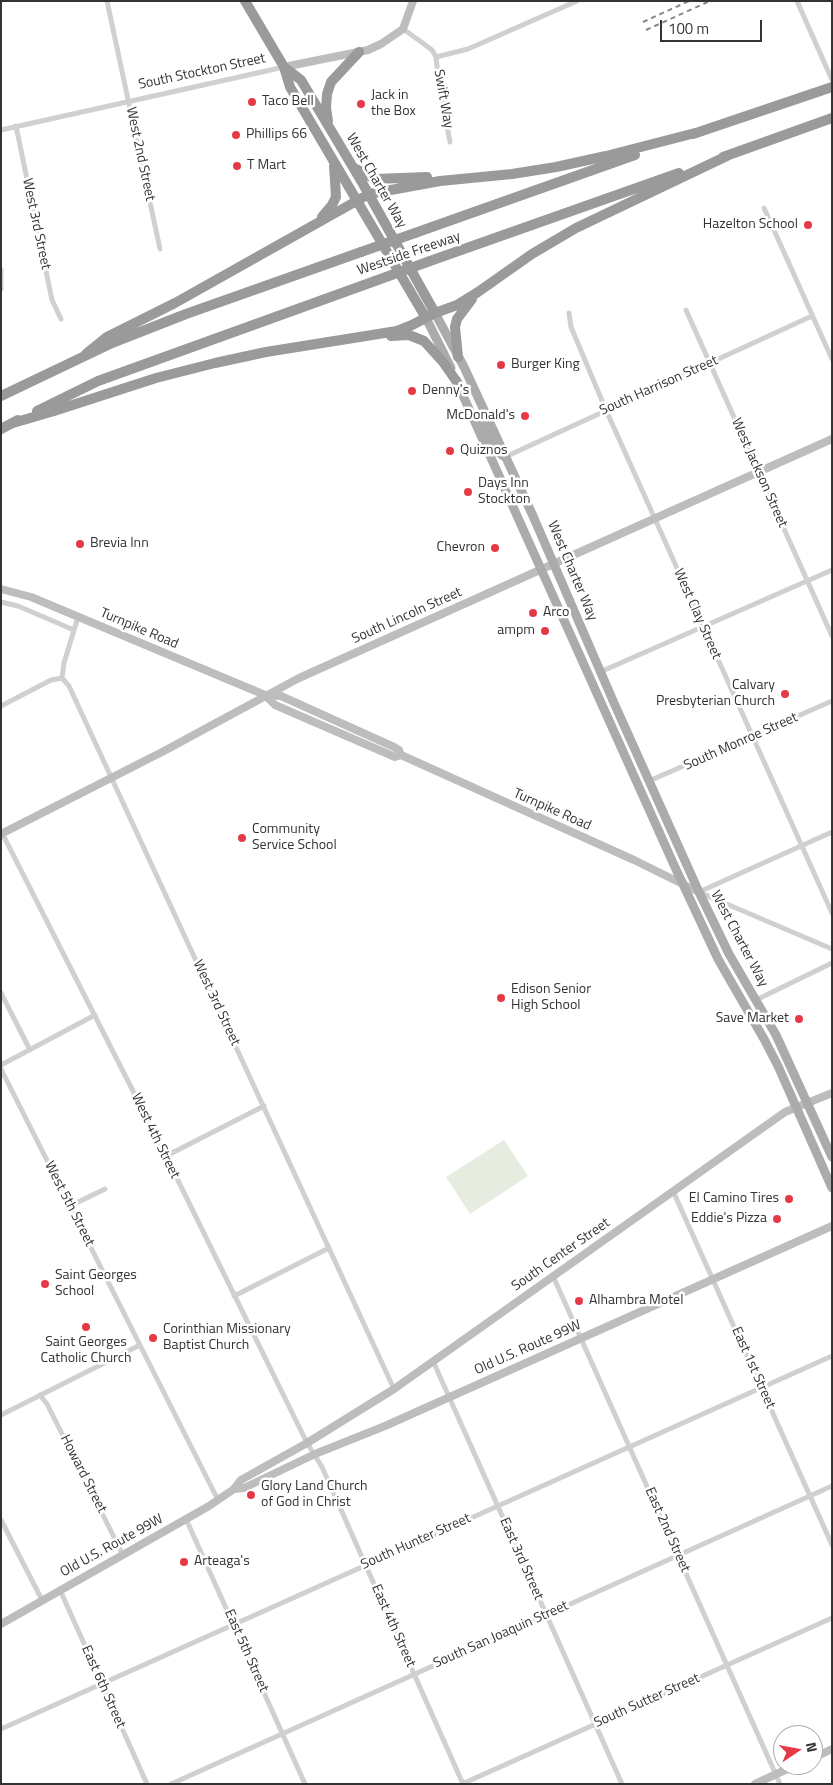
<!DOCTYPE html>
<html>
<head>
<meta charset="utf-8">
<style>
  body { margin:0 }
  #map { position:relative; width:833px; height:1785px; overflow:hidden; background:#fff; font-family:"Titillium Web",sans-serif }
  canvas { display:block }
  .frame { position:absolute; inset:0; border:2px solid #333; pointer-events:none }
  .north { position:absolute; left:773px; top:1725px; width:50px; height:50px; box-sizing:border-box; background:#fff; border:1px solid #adadad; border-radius:50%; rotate:78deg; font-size:14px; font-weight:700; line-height:20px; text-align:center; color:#333 }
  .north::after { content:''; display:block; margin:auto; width:18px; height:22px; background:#e63946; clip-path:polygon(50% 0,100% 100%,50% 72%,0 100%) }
  .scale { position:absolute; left:660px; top:20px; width:102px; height:22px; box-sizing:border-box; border:2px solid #333; border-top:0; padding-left:6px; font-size:15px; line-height:18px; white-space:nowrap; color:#333; -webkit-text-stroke:4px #fff; paint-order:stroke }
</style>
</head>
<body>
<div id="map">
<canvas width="833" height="1785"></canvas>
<div class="frame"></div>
<div class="north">N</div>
<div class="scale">100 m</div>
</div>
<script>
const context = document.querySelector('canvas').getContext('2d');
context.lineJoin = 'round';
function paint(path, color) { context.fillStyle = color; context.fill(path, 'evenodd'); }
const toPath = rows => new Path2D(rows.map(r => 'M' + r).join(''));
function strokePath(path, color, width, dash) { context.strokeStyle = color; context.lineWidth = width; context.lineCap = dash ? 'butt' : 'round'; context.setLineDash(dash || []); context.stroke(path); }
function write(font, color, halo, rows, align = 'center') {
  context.font = font + ' "Titillium Web",sans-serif'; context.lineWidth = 5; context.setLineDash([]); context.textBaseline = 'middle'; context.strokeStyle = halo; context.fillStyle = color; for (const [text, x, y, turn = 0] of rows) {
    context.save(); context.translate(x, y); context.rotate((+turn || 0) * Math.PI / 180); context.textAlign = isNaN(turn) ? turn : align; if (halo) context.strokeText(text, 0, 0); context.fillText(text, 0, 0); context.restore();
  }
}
const green = toPath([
  [504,1140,528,1176,470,1214,446,1177]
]);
const street = toPath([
  [107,1,160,249],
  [797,1,832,80],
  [403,29,420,41,432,50,436,57,438,76,450,142],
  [436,57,468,49,577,1],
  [16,126,52,300,61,319],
  [1,130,284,67],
  [764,208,832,359],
  [1,270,1,289],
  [686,310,832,636],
  [569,313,571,327,606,410,832,913],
  [505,457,812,316],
  [1,602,18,606,74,630],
  [78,617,64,663,62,678,69,686,394,1389],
  [600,672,832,570],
  [1,706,51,680,62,678],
  [649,781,832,701],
  [1,831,166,1156,307,1443,322,1467,463,1784],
  [699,892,832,832],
  [701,893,832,949],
  [1,993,30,1050],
  [756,1000,832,963],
  [1,1065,95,1015],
  [1,1069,218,1500],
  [166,1156,264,1106],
  [673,1191,832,1545],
  [70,1206,105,1189],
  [553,1276,780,1784],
  [234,1296,329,1248],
  [433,1361,622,1784],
  [40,1395,47,1404,123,1555],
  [1,1415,140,1345],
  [186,1519,305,1784],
  [1,1520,42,1600],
  [60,1590,147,1784],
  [1,1729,832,1356],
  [171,1784,832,1486],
  [462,1784,832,1618]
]);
const secondary = toPath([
  [284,67,368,50,381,44,403,29,413,1],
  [1,589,31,597,265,695,281,696,394,747,399,750,401,755],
  [265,695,275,705,395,757,401,755,634,860,699,892],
  [1,834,164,751,299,678,832,439],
  [234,1489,244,1488,315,1454,385,1426,832,1226],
  [1,1624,209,1506,234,1489,241,1480,307,1443,394,1389,785,1112,832,1093],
  [813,1758,832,1749],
  [755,1784,796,1765]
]);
const primary = toPath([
  [435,313,464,367,533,516,614,703,699,892,729,954,776,1035,832,1157],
  [426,318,451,368],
  [456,380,674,865,718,959,764,1039,778,1066,832,1188],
  [478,418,482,421,495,450,505,457]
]);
const highway = toPath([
  [245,1,284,67,290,87,426,318],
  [284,67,301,80,363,184,435,313],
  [328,121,326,108,327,94,331,82,359,52],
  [693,134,832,87],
  [723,157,832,118],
  [354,168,375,179,427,177],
  [322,217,332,205,336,197,334,166],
  [415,233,635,155],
  [430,261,679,173],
  [391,336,409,335,424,341,443,362,459,385],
  [86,354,107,337,175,303,369,194,440,181,512,174,556,167,606,156,699,132],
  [458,357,455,327,457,319,472,299],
  [1,396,112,343,186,314,361,252],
  [37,411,98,381,375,281],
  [13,423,54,411,156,378,215,363,266,352,397,331,412,325,435,313,457,305,478,292,532,254,576,228,729,155],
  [1,429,18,420]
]);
const rail = toPath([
  [643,22,689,1],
  [646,30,710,1]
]);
const highwayBridge = toPath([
  [361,252,415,233],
  [375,281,430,261]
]);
const markers = [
  [252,102,5,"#e63946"],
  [361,104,5,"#e63946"],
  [236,135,5,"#e63946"],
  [237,166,5,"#e63946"],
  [808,225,5,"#e63946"],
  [501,365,5,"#e63946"],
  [412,391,5,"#e63946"],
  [525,416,5,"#e63946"],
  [450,451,5,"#e63946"],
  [468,492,5,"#e63946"],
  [80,544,5,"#e63946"],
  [495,548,5,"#e63946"],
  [533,613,5,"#e63946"],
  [545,631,5,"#e63946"],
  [785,694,5,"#e63946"],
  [242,838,5,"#e63946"],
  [501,998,5,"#e63946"],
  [799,1019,5,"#e63946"],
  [789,1199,5,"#e63946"],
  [777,1219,5,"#e63946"],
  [45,1284,5,"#e63946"],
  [579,1301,5,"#e63946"],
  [86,1327,5,"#e63946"],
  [153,1338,5,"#e63946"],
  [251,1495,5,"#e63946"],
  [184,1562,5,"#e63946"]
];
const streetNames = [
  ["South Stockton Street",202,72,-12],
  ["Swift Way",443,99,80],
  ["West 2nd Street",140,154,78],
  ["West Charter Way",376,181,60],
  ["West 3rd Street",36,224,78],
  ["Westside Freeway",409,254,-19],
  ["South Harrison Street",659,386,-24],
  ["West Jackson Street",759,473,66],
  ["West Charter Way",572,571,67],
  ["West Clay Street",697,614,66],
  ["South Lincoln Street",407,616,-24],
  ["Turnpike Road",139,629,23],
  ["South Monroe Street",741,742,-24],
  ["Turnpike Road",552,810,24],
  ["West Charter Way",739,939,62],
  ["West 3rd Street",216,1003,65],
  ["West 4th Street",155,1136,64],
  ["West 5th Street",69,1204,63],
  ["South Center Street",561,1255,-35],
  ["Old U.S. Route 99W",528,1348,-24],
  ["East 1st Street",753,1368,66],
  ["Howard Street",83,1474,63],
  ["East 2nd Street",667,1530,66],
  ["South Hunter Street",416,1542,-24],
  ["Old U.S. Route 99W",112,1546,-29],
  ["East 3rd Street",521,1559,66],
  ["East 4th Street",393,1626,66],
  ["South San Joaquin Street",501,1635,-24],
  ["East 5th Street",246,1651,66],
  ["East 6th Street",103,1687,66],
  ["South Sutter Street",647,1701,-24]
];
const poiNames = [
  ["Jack in",371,96],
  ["the Box",371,112],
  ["Taco Bell",262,102],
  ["Phillips 66",246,135],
  ["T Mart",247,166],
  ["Hazelton School",798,225,"right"],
  ["Burger King",511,365],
  ["Denny's",422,391],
  ["McDonald's",515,416,"right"],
  ["Quiznos",460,451],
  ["Days Inn",478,484],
  ["Stockton",478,500],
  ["Brevia Inn",90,544],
  ["Chevron",485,548,"right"],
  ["Arco",543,613],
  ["ampm",535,631,"right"],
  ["Calvary",775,686,"right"],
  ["Presbyterian Church",775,702,"right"],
  ["Community",252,830],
  ["Service School",252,846],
  ["Edison Senior",511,990],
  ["High School",511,1006],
  ["Save Market",789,1019,"right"],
  ["El Camino Tires",779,1199,"right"],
  ["Eddie's Pizza",767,1219,"right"],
  ["Saint Georges",55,1276],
  ["School",55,1292],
  ["Alhambra Motel",589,1301],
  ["Corinthian Missionary",163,1330],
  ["Baptist Church",163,1346],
  ["Saint Georges",86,1343,"center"],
  ["Catholic Church",86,1359,"center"],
  ["Glory Land Church",261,1487],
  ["of God in Christ",261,1503],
  ["Arteaga's",194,1562]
];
paint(green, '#e6ecdf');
strokePath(street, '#d0d0d0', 5);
strokePath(secondary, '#bdbdbd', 8);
strokePath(primary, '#ababab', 9);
strokePath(highway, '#9a9a9a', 10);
strokePath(rail, '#888', 2, [5, 4]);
strokePath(highwayBridge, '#9a9a9a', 10);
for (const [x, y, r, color] of markers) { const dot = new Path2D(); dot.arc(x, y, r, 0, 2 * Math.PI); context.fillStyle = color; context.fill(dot); strokePath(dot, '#fff', 2); }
write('14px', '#333', '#fff', streetNames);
write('14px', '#333', '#fff', poiNames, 'left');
</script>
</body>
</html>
